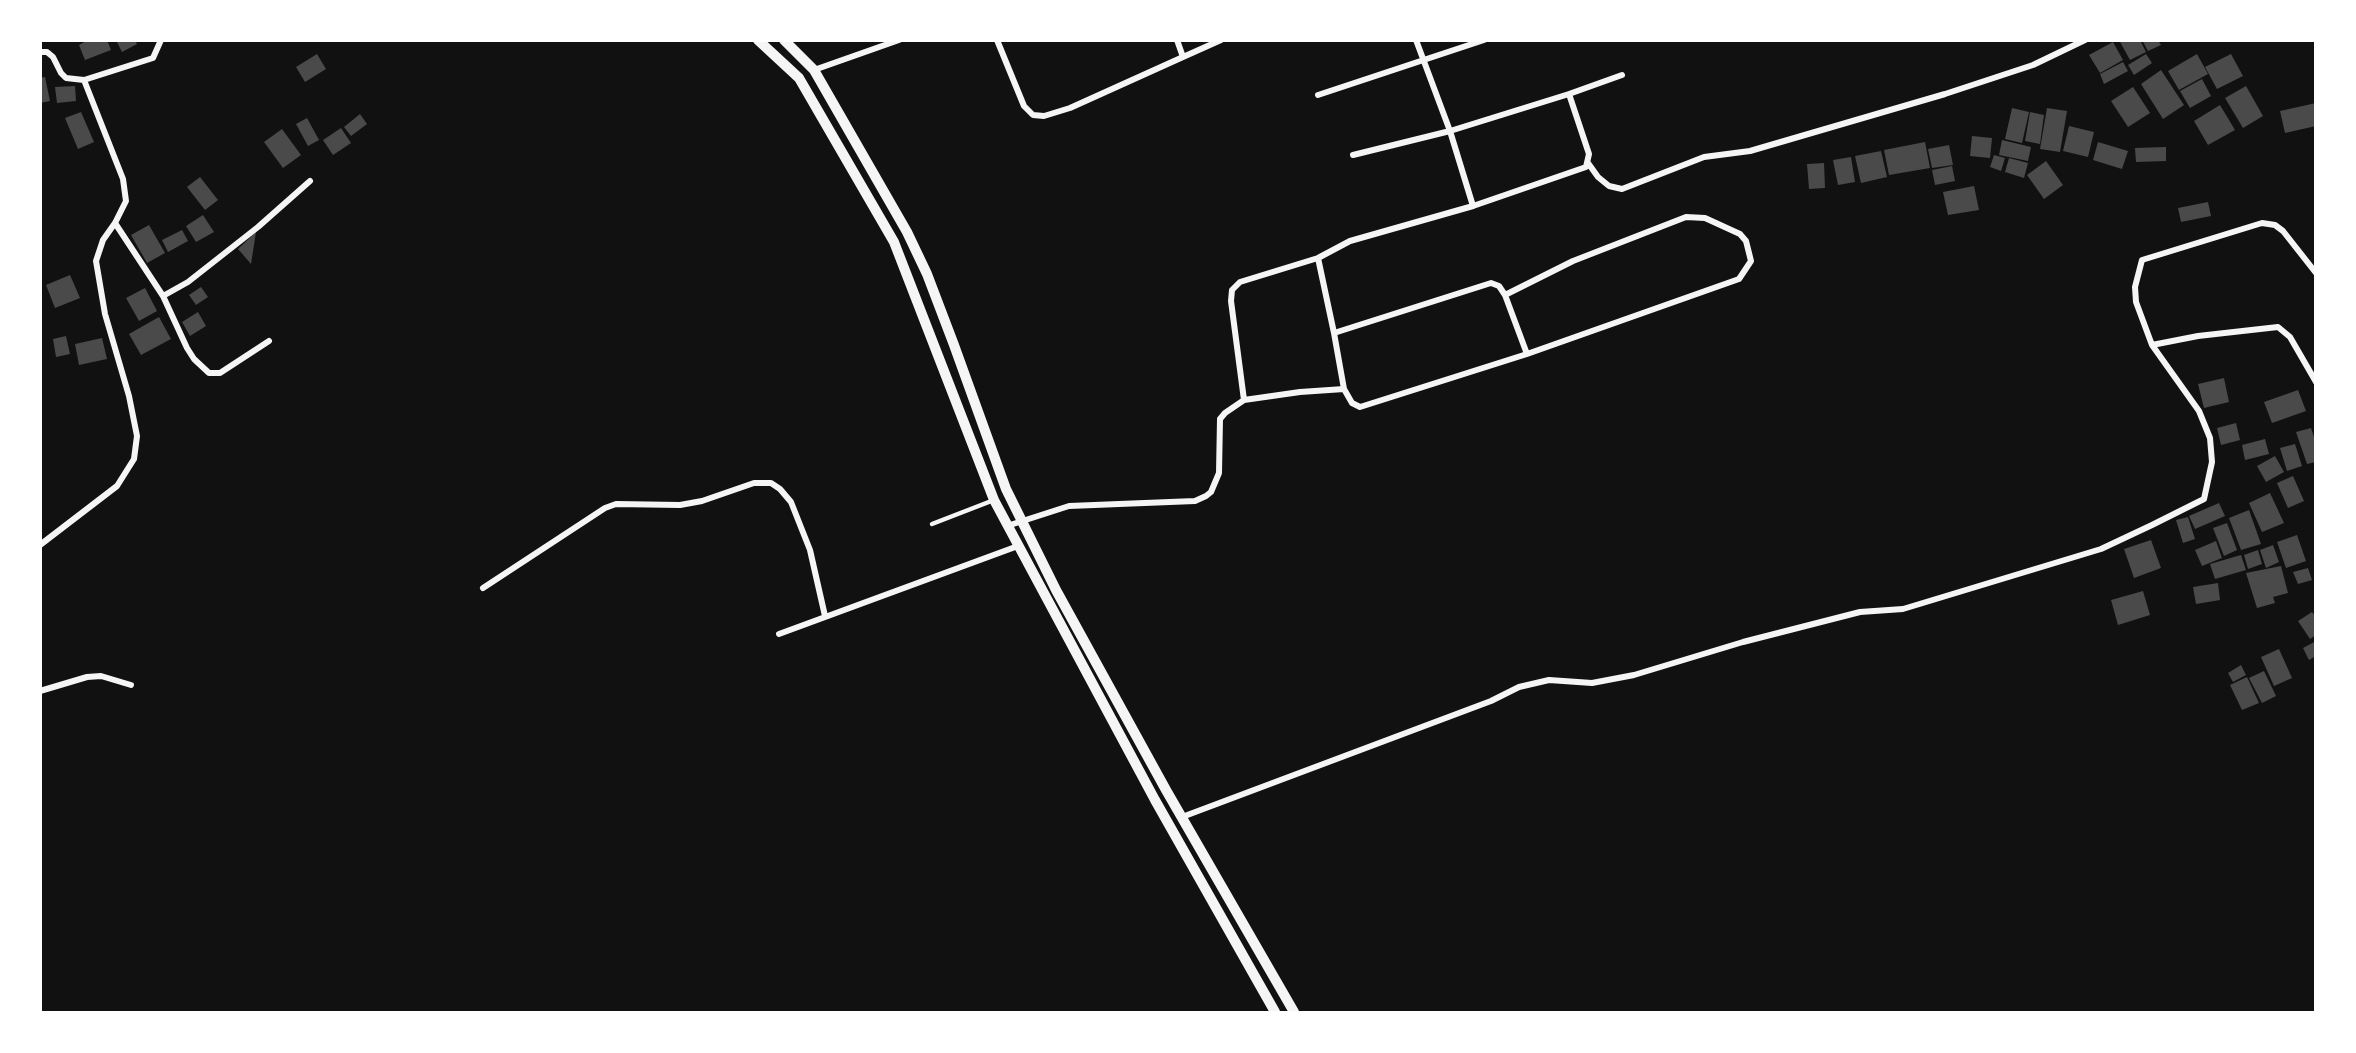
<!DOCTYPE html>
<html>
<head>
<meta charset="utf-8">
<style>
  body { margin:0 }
  #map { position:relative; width:2356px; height:1053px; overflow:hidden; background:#111; font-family:"Exo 2",sans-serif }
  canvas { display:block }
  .frame { position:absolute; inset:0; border:42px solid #fff; pointer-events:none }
</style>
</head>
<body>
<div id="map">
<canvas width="2356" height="1053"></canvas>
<div class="frame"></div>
</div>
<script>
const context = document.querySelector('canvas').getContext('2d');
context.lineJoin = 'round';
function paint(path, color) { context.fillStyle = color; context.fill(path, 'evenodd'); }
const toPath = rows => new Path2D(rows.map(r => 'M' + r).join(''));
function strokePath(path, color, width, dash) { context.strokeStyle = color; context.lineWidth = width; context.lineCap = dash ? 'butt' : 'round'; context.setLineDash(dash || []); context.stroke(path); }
const building = toPath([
  [88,40,107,40,111,50,85,60,79,45],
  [116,40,135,40,137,44,122,52],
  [2119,40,2140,40,2146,52,2130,60],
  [2142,40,2158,40,2161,45,2148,51],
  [2113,42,2123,60,2100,73,2089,55],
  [317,54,326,69,305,82,296,67],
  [2146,54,2152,63,2134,75,2128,65],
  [2197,54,2208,74,2179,90,2168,71],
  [2231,54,2243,76,2217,89,2205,67],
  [2123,62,2128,71,2104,84,2100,74],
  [2161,70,2184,105,2163,119,2141,84],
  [45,77,50,101,40,103,40,78],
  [2202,79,2211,96,2190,108,2180,91],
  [75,86,76,101,57,103,55,87],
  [2246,86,2263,116,2243,128,2225,98],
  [2133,87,2150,113,2128,127,2111,101],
  [2316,103,2316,126,2285,133,2280,111],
  [2220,105,2235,130,2208,145,2194,121],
  [2012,108,2029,112,2022,143,2005,139],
  [2047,108,2067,111,2060,152,2040,149],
  [81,112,94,142,78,149,65,118],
  [2030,112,2044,115,2040,144,2025,141],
  [360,114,367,124,351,136,344,127],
  [307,118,319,140,308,146,296,124],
  [2069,126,2094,132,2088,157,2063,151],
  [341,128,351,143,333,155,323,140],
  [282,129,301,155,283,168,264,142],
  [1972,136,1992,138,1990,158,1970,156],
  [2002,140,2031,147,2028,161,1999,155],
  [1925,142,1930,168,1889,175,1884,150],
  [2098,142,2128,151,2122,169,2093,160],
  [1949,145,1953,165,1932,168,1928,149],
  [2166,147,2166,161,2136,162,2135,148],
  [1881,151,1887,177,1861,183,1855,156],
  [1994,155,2005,158,2001,171,1990,167],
  [1851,157,1855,182,1838,185,1833,160],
  [2009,158,2028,163,2024,178,2005,172],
  [2046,161,2063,185,2044,199,2027,175],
  [1824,163,1825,188,1809,189,1807,164],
  [1952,166,1955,181,1935,185,1932,170],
  [200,177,218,200,205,210,187,187],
  [1974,186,1979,210,1948,215,1943,192],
  [2208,202,2211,216,2181,222,2178,208],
  [203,215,214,232,196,242,186,226],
  [149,225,165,253,147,263,131,235],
  [182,230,188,241,168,252,162,240],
  [256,232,251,264,238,249],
  [70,275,80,298,55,308,46,285],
  [201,287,208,297,196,305,189,295],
  [145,288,157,311,139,321,126,298],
  [198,312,206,326,190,336,182,322],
  [159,317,171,339,141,355,129,334],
  [66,336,70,354,56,357,53,339],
  [102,338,107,359,79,365,75,344],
  [2224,378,2229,402,2204,408,2198,384],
  [2298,390,2306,411,2272,423,2264,402],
  [2236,423,2240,440,2221,445,2217,428],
  [2311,428,2316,443,2316,462,2307,464,2296,432],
  [2265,439,2269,454,2245,460,2242,445],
  [2295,444,2302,466,2287,471,2280,448],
  [2275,456,2284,472,2266,482,2257,466],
  [2293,476,2304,501,2288,508,2277,483],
  [2270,493,2284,523,2262,532,2249,503],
  [2219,503,2225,516,2195,529,2189,516],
  [2249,510,2261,544,2241,550,2229,518],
  [2188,517,2195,539,2183,543,2176,520],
  [2227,523,2237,550,2224,556,2213,528],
  [2297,535,2306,561,2286,568,2277,542],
  [2151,540,2161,568,2134,578,2124,549],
  [2216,541,2222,558,2202,566,2195,550],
  [2273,545,2279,562,2266,568,2260,550],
  [2258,550,2262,564,2248,569,2244,555],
  [2241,555,2246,570,2215,579,2210,564],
  [2281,566,2288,593,2273,597,2275,603,2257,608,2246,573],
  [2308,568,2312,580,2298,584,2293,572],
  [2218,583,2220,600,2196,604,2193,587],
  [2143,591,2150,615,2118,625,2111,600],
  [2312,612,2316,617,2316,635,2310,639,2298,621],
  [2316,641,2316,656,2309,660,2303,648],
  [2279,649,2292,678,2274,686,2261,657],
  [2241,665,2246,675,2233,682,2228,673],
  [2264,671,2276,696,2262,703,2249,678],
  [2247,677,2259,703,2242,710,2230,685]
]);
const service = toPath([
  [932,524,994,500]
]);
const minor = toPath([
  [997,40,1024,106,1033,115,1044,116,1070,108,1183,57],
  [1177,40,1183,57,1221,40],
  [40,52,47,52,53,57,61,73,66,78,84,80],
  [814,70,899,40],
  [1569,94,1622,75],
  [1318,95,1484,40],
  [1353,155,1450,131,1569,94,1589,154,1586,167,1473,206],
  [1588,163,1598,177,1609,186,1622,189,1704,157,1750,151,1945,94,2033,65,2085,40],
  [115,223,163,296,187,348,194,359,209,373,220,373,269,341],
  [1318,258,1334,333,1491,283,1499,286,1505,295,1527,354],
  [163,296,188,282,258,227,310,181],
  [1334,333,1344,389,1352,403,1360,407,1527,354,1739,279,1751,261,1746,241,1740,234,1705,218,1686,217,1573,261,1505,295],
  [2152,345,2198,336,2278,327,2290,337,2316,382],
  [1244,400,1300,392,1344,389],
  [1007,526,1069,506,1195,501,1206,496,1211,492,1219,473,1220,419,1225,413,1244,400,1231,301,1232,290,1240,282,1318,258,1350,241,1473,206,1450,131,1416,40],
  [40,545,117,486,134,459,137,436,129,396,105,314,96,261,103,240,115,223,126,201,123,179,84,80,153,58,161,40],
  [483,588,605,508,616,504,680,505,702,501,754,483,771,483,780,489,791,502,810,550,825,616],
  [779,634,1018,546],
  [40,691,87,677,101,676,131,685],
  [1182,817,1491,701,1519,687,1549,680,1592,683,1634,675,1743,642,1860,612,1903,609,2101,549,2152,525,2204,499,2212,462,2210,438,2199,411,2152,345,2136,302,2135,287,2142,260,2262,223,2275,225,2283,231,2316,273]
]);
const tertiary = toPath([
  [758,40,799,78,894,242,994,500,1155,800,1275,1012],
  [784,40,814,70,907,232,927,274,954,345,1006,489,1056,590,1166,790,1294,1012]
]);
paint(building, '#4a4a4a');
strokePath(service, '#f5f5f5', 4.5);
strokePath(minor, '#f5f5f5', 6);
strokePath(tertiary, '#f5f5f5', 10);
</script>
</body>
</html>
